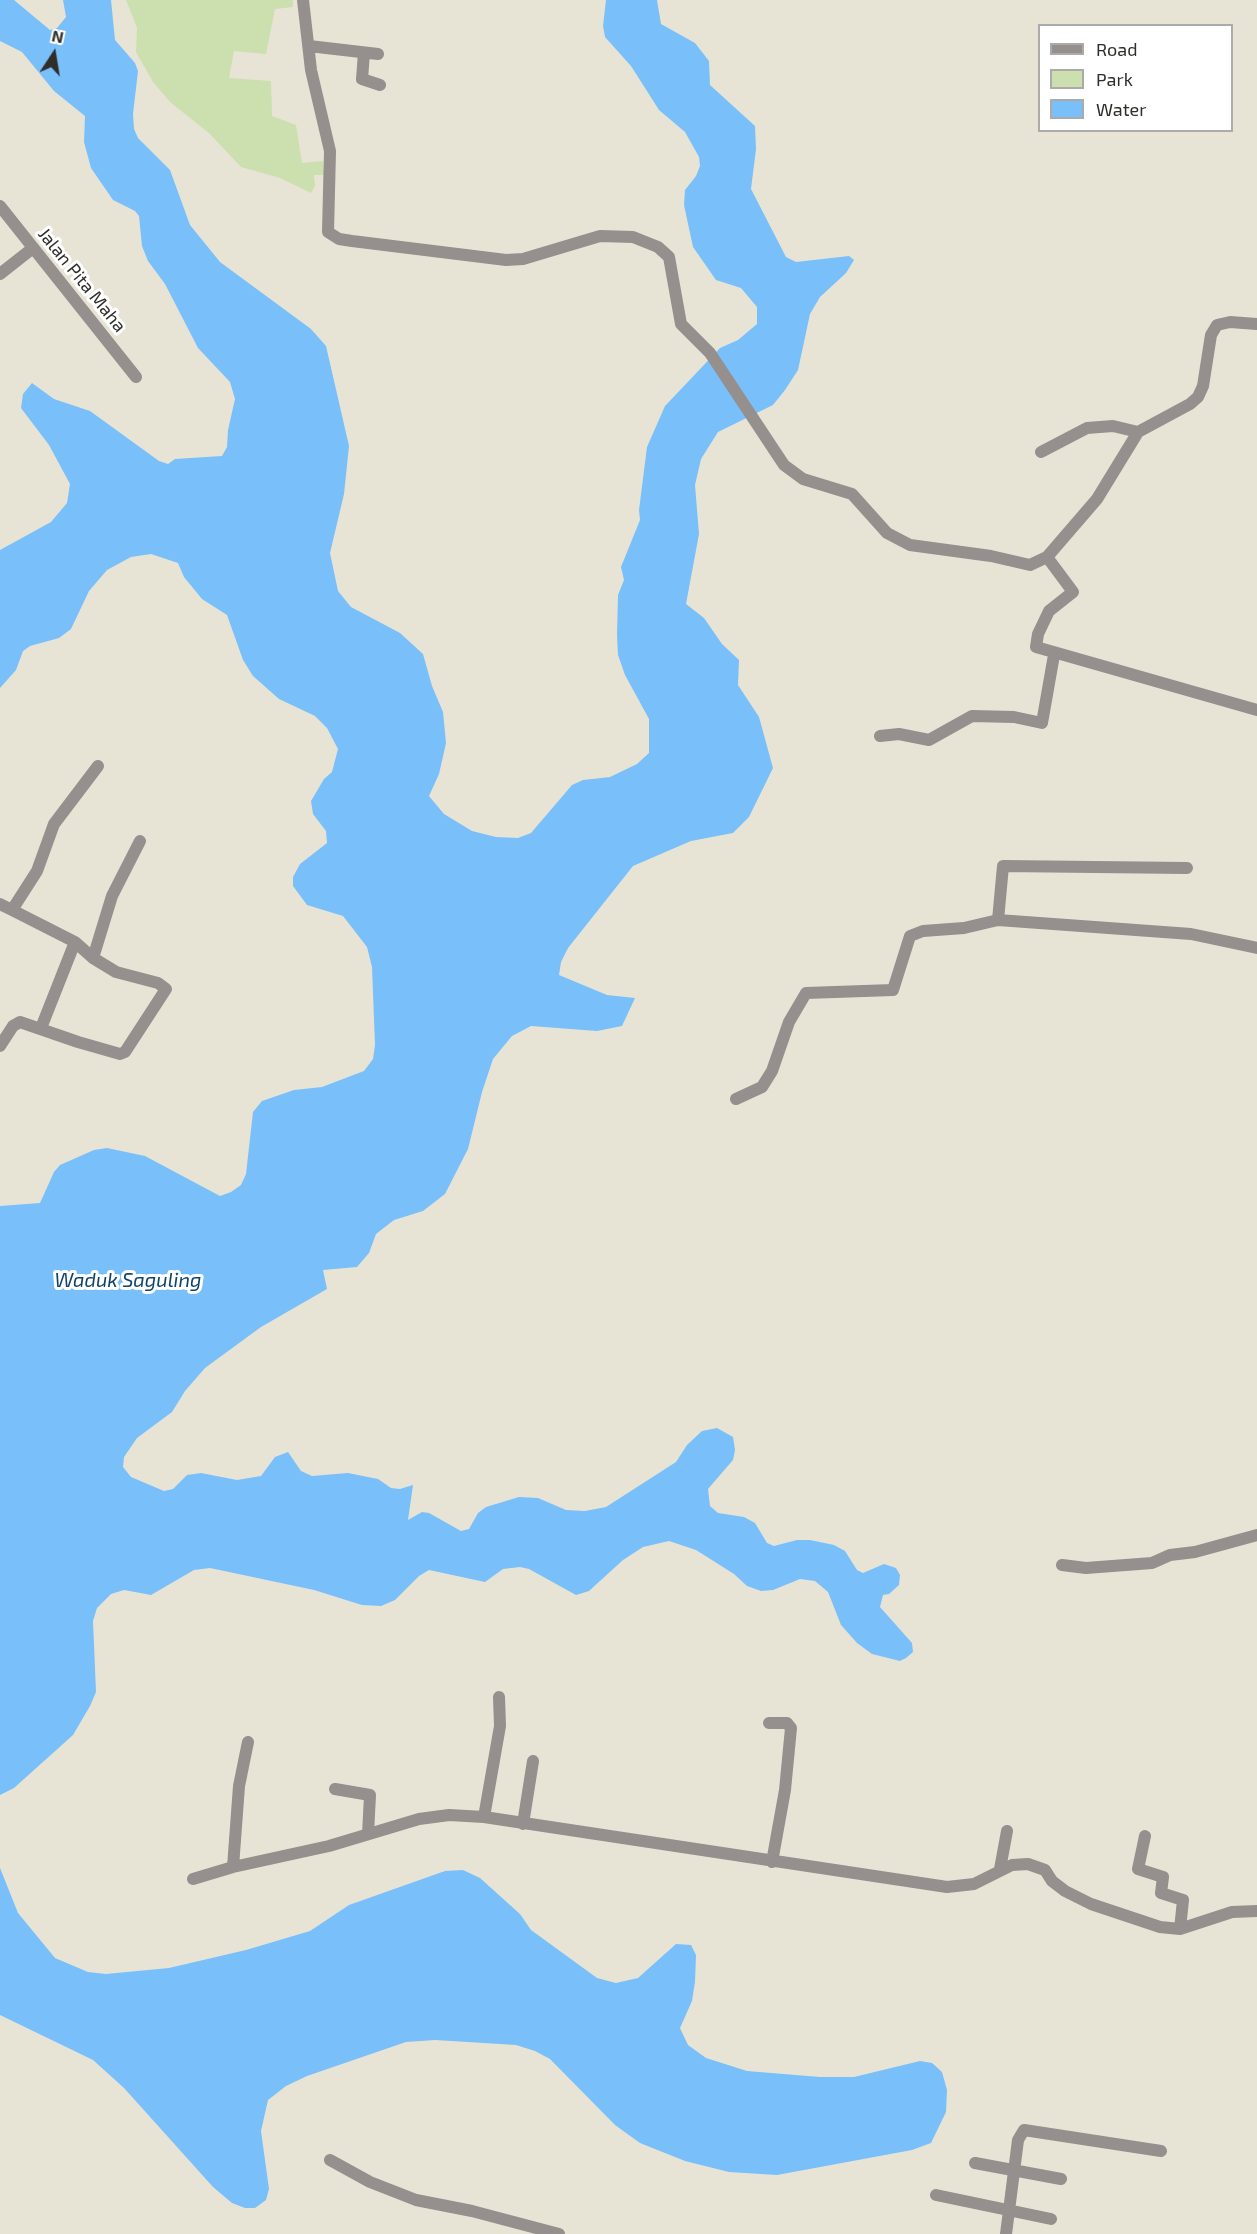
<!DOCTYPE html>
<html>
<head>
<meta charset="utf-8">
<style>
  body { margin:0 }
  #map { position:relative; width:1257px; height:2234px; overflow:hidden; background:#e7e4d6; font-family:"Exo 2",sans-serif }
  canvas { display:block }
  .legend { position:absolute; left:1038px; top:24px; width:195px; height:108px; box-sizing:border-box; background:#fff; border:2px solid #acaba9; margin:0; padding:8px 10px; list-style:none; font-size:18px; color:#2f2e29 }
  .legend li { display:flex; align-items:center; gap:12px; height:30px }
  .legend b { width:30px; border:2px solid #acaba9 }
  .north { position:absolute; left:24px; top:24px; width:60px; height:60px; -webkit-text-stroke:4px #fff; paint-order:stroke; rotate:12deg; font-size:16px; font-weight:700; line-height:24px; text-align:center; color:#2f2e29 }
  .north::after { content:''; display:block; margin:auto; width:21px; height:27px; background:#2f2e29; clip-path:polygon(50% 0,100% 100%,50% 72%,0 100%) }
</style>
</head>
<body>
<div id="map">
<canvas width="1257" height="2234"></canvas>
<ul class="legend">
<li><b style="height:8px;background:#958f8d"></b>Road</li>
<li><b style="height:16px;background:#ccdfaf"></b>Park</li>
<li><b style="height:16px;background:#79bffa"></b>Water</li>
</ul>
<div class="north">N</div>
</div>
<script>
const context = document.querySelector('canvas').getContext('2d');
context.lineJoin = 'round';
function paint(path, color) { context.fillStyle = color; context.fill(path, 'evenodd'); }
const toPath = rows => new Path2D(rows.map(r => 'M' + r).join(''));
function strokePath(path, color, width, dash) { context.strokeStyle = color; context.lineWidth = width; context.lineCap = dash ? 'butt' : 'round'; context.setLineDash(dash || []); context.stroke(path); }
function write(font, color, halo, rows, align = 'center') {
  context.font = font + ' "Exo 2",sans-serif'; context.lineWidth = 6; context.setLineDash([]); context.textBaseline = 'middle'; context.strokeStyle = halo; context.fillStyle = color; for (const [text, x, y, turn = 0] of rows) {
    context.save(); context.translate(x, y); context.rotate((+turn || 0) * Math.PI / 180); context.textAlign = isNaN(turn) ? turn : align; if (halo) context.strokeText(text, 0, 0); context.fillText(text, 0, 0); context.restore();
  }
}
const green = toPath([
  [126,0,293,0,293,7,275,9,266,54,234,51,229,78,271,81,272,116,296,125,302,163,323,161,324,175,314,175,315,186,311,193,280,178,241,167,209,133,170,102,153,82,136,52,137,28]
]);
const water = toPath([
  [0,0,14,0,50,30,57,28,66,17,63,0,111,0,115,40,135,63,138,71,133,114,134,129,138,138,170,170,190,225,220,262,311,329,326,346,349,446,344,494,330,553,338,591,351,607,400,633,423,654,432,686,443,712,446,743,439,774,429,796,444,814,472,831,496,837,518,838,531,833,572,785,583,780,610,777,637,764,649,753,649,719,625,675,618,655,617,635,618,595,624,580,621,567,640,520,639,510,647,447,665,406,720,348,738,340,757,324,757,307,741,288,716,280,693,247,684,205,685,190,696,176,700,166,699,157,685,132,659,110,631,66,605,37,603,26,606,0,657,0,661,24,695,43,709,61,710,85,755,126,756,149,751,189,786,257,796,262,849,256,854,260,846,273,820,297,810,314,798,370,785,390,773,405,718,432,701,459,695,485,699,534,686,604,704,618,722,644,739,660,738,685,759,717,773,768,749,817,733,833,691,841,633,866,568,948,561,962,559,975,607,995,635,998,622,1026,597,1031,531,1026,512,1036,493,1059,482,1092,468,1149,445,1194,423,1211,394,1220,376,1234,369,1253,357,1267,323,1270,327,1289,261,1327,205,1368,185,1391,172,1412,137,1438,124,1457,123,1467,131,1477,164,1491,173,1489,187,1475,201,1473,237,1480,261,1476,275,1457,288,1452,301,1471,312,1476,348,1473,378,1479,391,1488,400,1489,413,1485,408,1520,422,1512,429,1513,461,1531,469,1529,478,1513,486,1507,519,1497,538,1498,566,1510,585,1511,606,1507,676,1462,687,1445,702,1431,717,1428,733,1437,735,1450,733,1460,708,1489,710,1506,718,1513,744,1517,755,1523,767,1543,774,1546,797,1540,810,1540,834,1545,845,1551,857,1570,863,1573,884,1564,896,1568,900,1575,899,1585,889,1594,883,1595,880,1607,912,1643,913,1652,906,1658,900,1661,872,1654,857,1643,841,1625,828,1592,815,1581,800,1579,773,1590,761,1591,747,1586,734,1574,696,1550,669,1541,643,1547,623,1560,589,1591,576,1595,529,1569,520,1567,503,1569,485,1582,429,1570,419,1576,395,1600,381,1606,362,1605,314,1590,210,1568,194,1570,151,1595,124,1590,111,1594,97,1608,93,1621,96,1692,90,1706,73,1735,14,1788,0,1795,0,1206,40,1203,54,1172,60,1165,94,1150,107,1148,145,1156,220,1196,231,1192,241,1185,246,1174,253,1112,262,1101,294,1090,322,1087,364,1071,373,1059,375,1045,372,967,367,947,343,916,307,905,293,886,293,877,300,864,327,843,326,831,313,814,311,801,324,779,332,772,338,749,327,728,315,716,279,699,253,676,243,660,227,615,202,599,184,577,178,563,151,554,131,557,107,570,89,591,71,629,59,638,30,646,23,651,16,670,0,688,0,550,51,522,67,503,70,484,49,445,21,408,23,394,32,383,54,399,90,411,159,461,168,464,175,459,222,456,227,447,228,430,235,399,230,382,198,348,165,284,148,261,142,246,139,216,135,211,113,200,91,168,84,142,85,116,54,91,22,52,0,41],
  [0,1868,18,1913,55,1958,88,1972,106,1974,169,1968,246,1950,310,1931,349,1905,445,1871,463,1870,480,1878,520,1914,531,1930,597,1978,616,1983,638,1978,676,1944,691,1945,696,1955,695,1982,692,2001,680,2028,688,2045,706,2058,747,2071,820,2077,854,2077,920,2061,932,2063,942,2072,947,2090,946,2112,931,2143,912,2150,777,2175,729,2172,685,2161,640,2143,615,2125,550,2059,535,2051,516,2045,435,2040,406,2042,307,2076,286,2086,268,2100,261,2131,269,2189,266,2200,255,2208,245,2208,232,2203,213,2187,124,2088,93,2060,0,2015]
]);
const street = toPath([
  [303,0,311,70,330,151,328,232,339,239,352,241,506,260,523,259,600,236,633,237,658,247,669,257,681,324,710,353,784,465,803,479,852,494,887,533,910,545,991,556,1030,565,1047,557,1097,499,1138,432,1190,404,1198,397,1203,386,1211,335,1217,325,1230,322,1257,324],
  [309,46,378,54],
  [364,53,362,79,380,85],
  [0,206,136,377],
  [0,274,33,248],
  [1041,452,1087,428,1113,426,1138,432],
  [1047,557,1073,592,1049,611,1038,634,1036,647,1257,710],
  [880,736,899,734,929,740,972,716,1014,717,1042,723,1054,655],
  [1187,868,1003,866,998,920,1191,934,1257,948],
  [0,904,12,910,37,871,54,824,98,766],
  [12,910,75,942,93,958,112,896,140,841],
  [41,1028,75,942],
  [0,1046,13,1026,20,1022,78,1042,120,1054,125,1052,166,989,158,983,116,972,93,958],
  [736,1099,762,1087,772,1071,789,1022,806,993,893,990,910,936,923,931,964,928,998,920],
  [1062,1565,1086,1568,1152,1563,1170,1555,1195,1552,1257,1535],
  [769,1723,787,1723,791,1728,785,1790,772,1862],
  [335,1789,370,1795,368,1834],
  [484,1817,500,1726,499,1697],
  [523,1824,533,1761],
  [1145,1836,1138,1869,1163,1877,1161,1893,1183,1900,1180,1929],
  [233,1867,239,1786,248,1742],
  [1000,1869,1007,1831],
  [193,1879,233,1867,329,1846,419,1819,449,1815,484,1817,947,1887,974,1884,1012,1865,1028,1864,1045,1870,1052,1881,1065,1891,1091,1904,1160,1927,1180,1929,1232,1912,1257,1911],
  [330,2160,370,2182,416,2200,472,2211,559,2234],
  [975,2163,1061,2179],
  [936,2195,1051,2219],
  [1006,2234,1018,2140,1024,2130,1161,2151]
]);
const streetNames = [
  ["Jalan Pita Maha",82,280,51]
];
const waterNames = [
  ["Waduk Saguling",128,1280]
];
paint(green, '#ccdfaf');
paint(water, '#79bffa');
strokePath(street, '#958f8d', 12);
write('18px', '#2f2e29', '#fff', streetNames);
write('italic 20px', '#0f446a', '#fff', waterNames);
</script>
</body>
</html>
